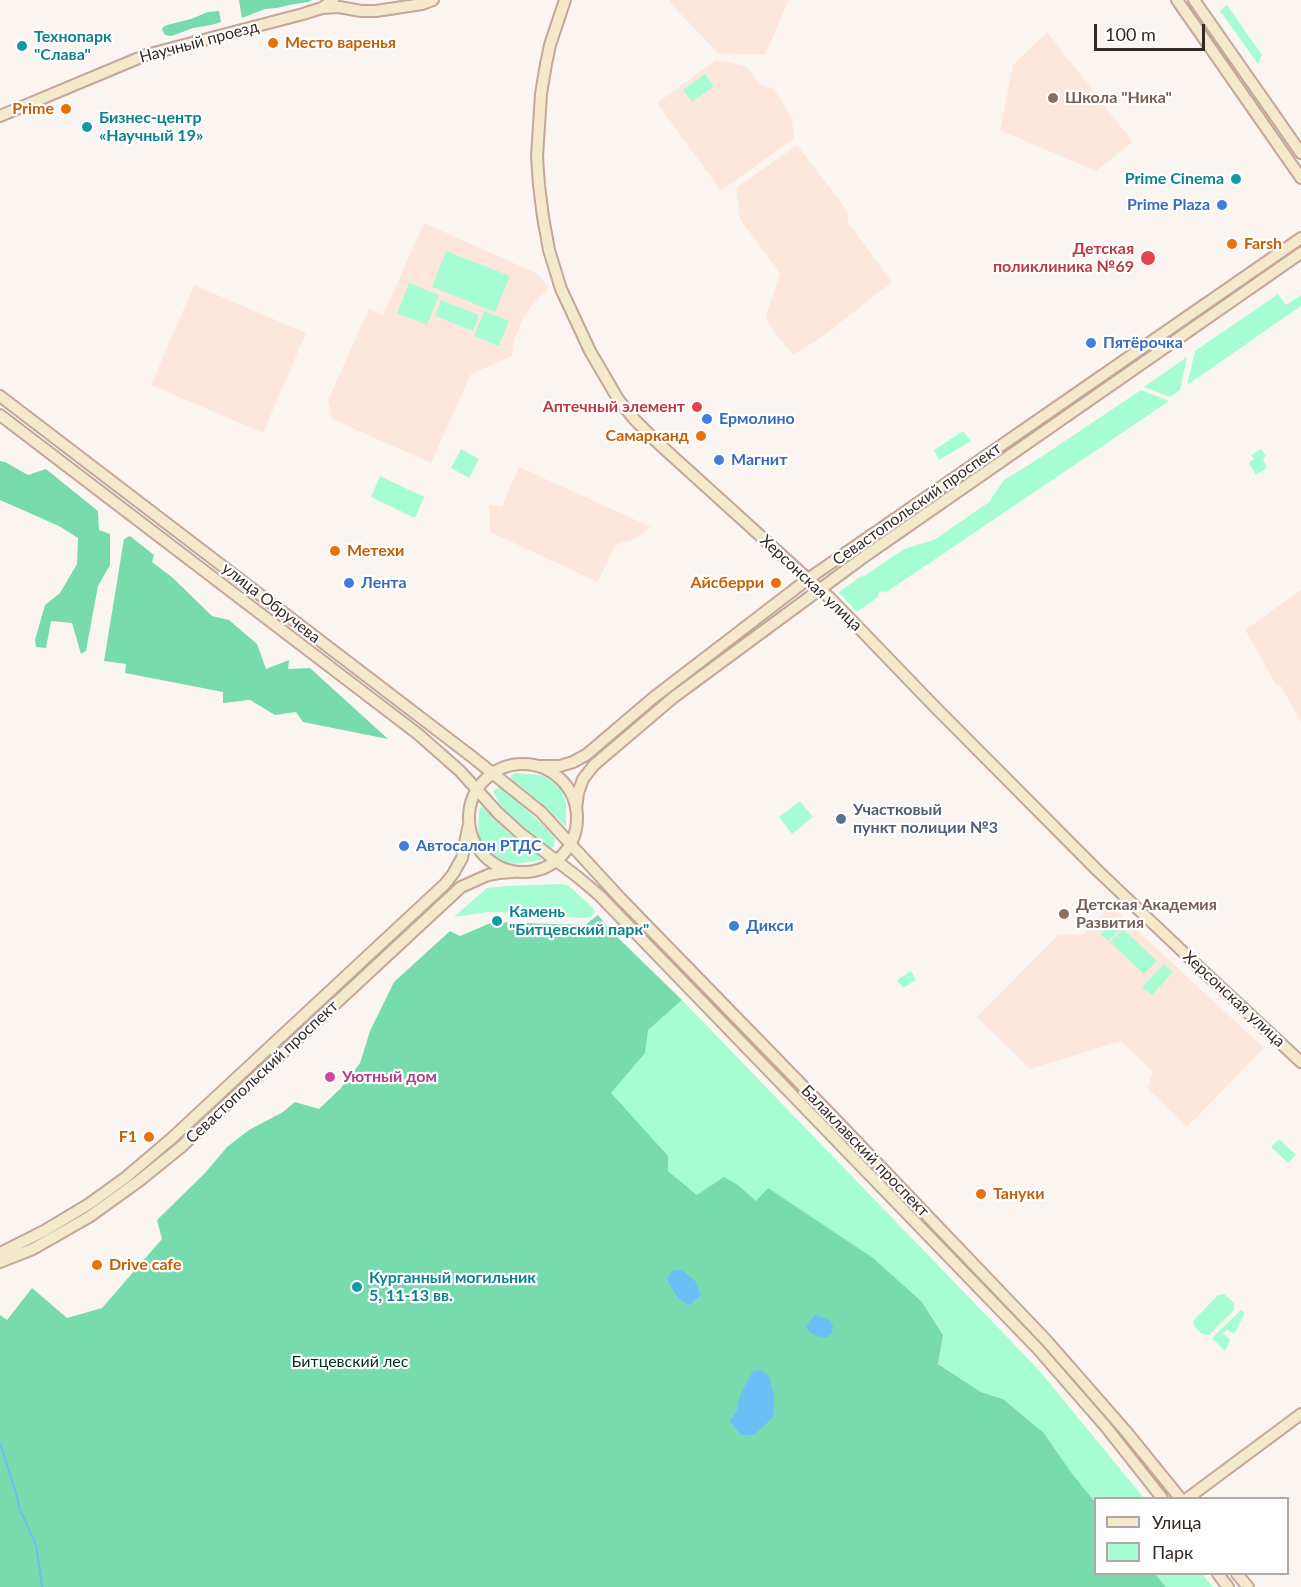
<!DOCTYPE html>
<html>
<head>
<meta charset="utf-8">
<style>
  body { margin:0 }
  #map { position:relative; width:1301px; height:1587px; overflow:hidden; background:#fbf5f2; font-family:Lato,sans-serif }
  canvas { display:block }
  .legend { position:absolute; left:1094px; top:1497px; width:195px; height:78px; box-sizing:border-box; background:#fff; border:2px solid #aea9a7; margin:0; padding:8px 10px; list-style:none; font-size:18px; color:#352924 }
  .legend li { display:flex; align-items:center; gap:12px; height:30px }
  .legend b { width:30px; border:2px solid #aea9a7 }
  .scale { position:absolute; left:1094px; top:24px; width:111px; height:27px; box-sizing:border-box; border:3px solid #352924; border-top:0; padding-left:8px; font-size:18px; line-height:21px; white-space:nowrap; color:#352924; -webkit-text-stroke:4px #fff; paint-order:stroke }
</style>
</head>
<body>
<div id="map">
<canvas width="1301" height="1587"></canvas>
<ul class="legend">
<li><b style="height:8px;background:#f5e9cb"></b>Улица</li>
<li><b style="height:16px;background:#a6fdd4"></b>Парк</li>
</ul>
<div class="scale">100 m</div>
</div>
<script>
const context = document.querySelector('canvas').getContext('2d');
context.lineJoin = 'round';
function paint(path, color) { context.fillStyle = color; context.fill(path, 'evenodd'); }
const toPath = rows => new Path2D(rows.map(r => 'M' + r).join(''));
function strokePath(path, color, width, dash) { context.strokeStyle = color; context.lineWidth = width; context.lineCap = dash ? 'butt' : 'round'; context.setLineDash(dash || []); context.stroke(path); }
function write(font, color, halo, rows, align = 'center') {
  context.font = font + ' Lato,sans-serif'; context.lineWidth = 4.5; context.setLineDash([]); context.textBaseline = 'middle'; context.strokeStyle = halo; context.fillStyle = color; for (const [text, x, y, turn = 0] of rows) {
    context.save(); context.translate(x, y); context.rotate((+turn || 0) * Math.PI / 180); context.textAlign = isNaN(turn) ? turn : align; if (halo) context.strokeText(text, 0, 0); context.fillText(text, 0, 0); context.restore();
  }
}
const education = toPath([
  [670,0,789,0,765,55,718,53,670,3],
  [1047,32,1133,142,1096,171,1000,130,1013,65],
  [716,60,746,66,759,84,774,89,792,118,794,138,721,191,657,103],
  [797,145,845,208,849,224,892,282,819,339,793,355,776,334,766,317,780,273,740,219,736,188],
  [424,223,538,274,549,288,534,303,522,320,514,340,512,356,471,374,431,463,332,419,328,400,369,309,383,315],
  [194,285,306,333,263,433,151,385],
  [519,467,651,527,632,540,615,545,598,582,490,532,489,505,502,506],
  [1301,590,1301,722,1280,685,1277,686,1245,630],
  [1111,906,1264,1048,1187,1127,1147,1088,1153,1072,1121,1041,1030,1069,977,1017,1058,935,1083,934]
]);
const green = toPath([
  [1227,5,1262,55,1258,64,1220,11],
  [705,74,714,86,692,102,683,90],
  [446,251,510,276,495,312,432,287],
  [409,283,439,295,427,325,397,313],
  [1278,294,1286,305,1301,295,1301,306,1187,385,1195,351],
  [441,300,479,315,473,331,435,316],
  [484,311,509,321,499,346,474,336],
  [1187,357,1180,390,1170,397,1144,387],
  [1141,390,1169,401,885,593,882,591,878,593,878,597,857,612,839,593,843,589,863,575,863,577,904,549,934,540,989,502,1004,480,1038,459],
  [963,431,971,441,939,460,934,450],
  [461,449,479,459,469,478,451,468],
  [1261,449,1266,456,1263,459,1267,468,1256,475,1249,463,1254,459,1251,455],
  [380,476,424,497,415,518,371,497],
  [515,773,539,775,548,778,561,789,566,802,566,827,540,802,511,779,511,776],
  [497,788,503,789,508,793,547,829,555,839,554,846,551,848,541,842,501,807,493,791],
  [800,801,813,817,792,834,779,817],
  [482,806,509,833,541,858,541,860,515,864,504,863,495,859,488,853,478,839,479,809],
  [563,884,569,886,592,907,595,912,591,917,582,918,530,913,488,912,454,917,487,888,505,886],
  [1115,918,1123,926,1108,941,1100,934],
  [1123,929,1157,961,1144,974,1110,942],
  [1164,964,1173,972,1152,995,1142,987],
  [911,971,916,980,903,988,897,980],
  [682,1000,1038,1369,1144,1498,1096,1498,1095,1502,1070,1471,1044,1433,1003,1399,981,1392,938,1364,943,1334,922,1302,756,1201,738,1185,697,1195,668,1171,610,1093,645,1053,647,1030],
  [1279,1139,1296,1155,1288,1163,1271,1147],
  [1224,1294,1234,1303,1234,1310,1209,1335,1202,1334,1194,1326,1193,1321,1218,1295],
  [1241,1310,1245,1313,1234,1334,1227,1330,1223,1333,1230,1340,1225,1351,1212,1338],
  [1155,1574,1202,1574,1213,1587,1166,1587]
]);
const forest = toPath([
  [239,0,312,0,308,2,289,5,277,8,265,9,242,18],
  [219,11,221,22,211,25,193,28,172,36,165,35,162,30,163,27,167,25,191,19,208,12],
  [0,461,5,462,28,475,46,469,98,511,99,530,110,534,110,565,98,586,86,651,81,654,72,623,51,621,46,648,36,647,35,640,45,605,60,593,77,564,78,538,59,526,0,500],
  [130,536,154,555,152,562,173,578,212,616,229,620,257,644,266,669,289,660,288,669,310,668,388,739,303,722,296,712,275,715,250,700,223,703,223,692,125,673,126,664,104,661,124,539],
  [598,915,610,930,682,1000,648,1030,645,1053,611,1093,668,1156,668,1171,697,1195,724,1177,738,1185,756,1201,768,1188,873,1258,922,1302,943,1335,938,1364,981,1392,1003,1399,1044,1433,1070,1471,1095,1502,1096,1574,1155,1574,1166,1587,0,1587,0,1315,7,1320,32,1288,67,1318,102,1308,162,1239,157,1220,205,1173,227,1147,249,1130,283,1112,295,1102,319,1109,341,1088,360,1063,370,1031,394,982,450,931,460,936,493,922,585,925],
  [669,1281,701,1296,693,1303,677,1298],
  [753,1372,754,1435,740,1435,729,1421,737,1409]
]);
const water = toPath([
  [675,1270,682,1270,696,1282,701,1296,693,1303,689,1305,677,1298,667,1279,671,1272],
  [815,1315,829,1320,833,1326,832,1333,827,1337,820,1337,810,1333,806,1327],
  [761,1370,769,1375,774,1396,773,1417,754,1435,740,1435,729,1421,737,1409,741,1393,753,1371]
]);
const stream = toPath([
  [0,1443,17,1496,19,1507,36,1545,42,1587]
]);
const secondary = toPath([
  [565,0,550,45,546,64,541,94,537,157,539,185,543,217,549,250,561,289,590,351,618,399,634,419,658,443,798,570,831,599,934,706,1098,871,1201,969,1301,1062],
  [1177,0,1301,178],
  [1194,0,1301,153],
  [322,8,339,7,361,11,376,11,422,4,433,0],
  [0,116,146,55,303,14,322,8,333,0],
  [0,396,471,756,541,812,621,899,833,1117,1047,1341,1124,1429,1180,1498],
  [0,415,418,734,460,771,498,813,520,833,579,878,599,895,1038,1349,1106,1427,1162,1498],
  '469 818a54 54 0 1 1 108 0a54 54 0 1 1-108 0Z',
  [537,766,560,766,573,762,586,755,653,698,808,579,1301,238],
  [576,809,578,793,583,779,594,765,674,697,861,559,1301,253],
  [0,1253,44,1231,89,1204,125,1178,172,1138,445,884,453,874,462,858,468,828],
  [0,1262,33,1249,89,1217,139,1181,181,1147,461,887,488,875,499,873,513,872],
  [1188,1498,1301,1414],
  [1218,1574,1228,1587],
  [1237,1574,1248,1587]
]);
const markers = [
  [273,43,6,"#e8710a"],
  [22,46,6,"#0f9aa8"],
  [1053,98,6,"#8d6e63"],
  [66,109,6,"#e8710a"],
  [87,127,6,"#0f9aa8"],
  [1236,179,6,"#0f9aa8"],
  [1222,205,6,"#3f7fe0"],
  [1232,244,6,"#e8710a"],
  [1148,258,8,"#e0444e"],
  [1091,343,6,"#3f7fe0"],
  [697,407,6,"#e0444e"],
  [707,419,6,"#3f7fe0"],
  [701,436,6,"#e8710a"],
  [719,460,6,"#3f7fe0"],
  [335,551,6,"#e8710a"],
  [349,583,6,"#3f7fe0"],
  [776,583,6,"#e8710a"],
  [841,819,6,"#5c6f8a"],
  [404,846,6,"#3f7fe0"],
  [1064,914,6,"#8d6e63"],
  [497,921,6,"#0f9aa8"],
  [734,926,6,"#3f7fe0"],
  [330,1077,6,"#d1479c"],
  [149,1137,6,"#e8710a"],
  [981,1194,6,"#e8710a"],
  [97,1265,6,"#e8710a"],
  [357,1287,6,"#0f9aa8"]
];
const cultureNames = [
  ["Технопарк",34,37],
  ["\"Слава\"",34,55],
  ["Бизнес-центр",99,118],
  ["«Научный 19»",99,136],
  ["Prime Cinema",1224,179,"right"],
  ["Камень",509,912],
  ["\"Битцевский парк\"",509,930],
  ["Курганный могильник",369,1278],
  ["5, 11-13 вв.",369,1296]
];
const streetNames = [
  ["Научный проезд",199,42,-15],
  ["Севастопольский проспект",917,504,-35],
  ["Херсонская улица",811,583,43],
  ["улица Обручева",271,603,38],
  ["Херсонская улица",1234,999,43],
  ["Севастопольский проспект",262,1072,-43],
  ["Балаклавский проспект",865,1151,46]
];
const foodNames = [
  ["Место варенья",285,43],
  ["Prime",54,109,"right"],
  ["Farsh",1244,244],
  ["Самарканд",689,436,"right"],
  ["Метехи",347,551],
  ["Айсберри",764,583,"right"],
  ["F1",137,1137,"right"],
  ["Тануки",993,1194],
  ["Drive cafe",109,1265]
];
const educationNames = [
  ["Школа \"Ника\"",1065,98],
  ["Детская Академия",1076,905],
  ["Развития",1076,923]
];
const shopNames = [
  ["Prime Plaza",1210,205,"right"],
  ["Пятёрочка",1103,343],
  ["Ермолино",719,419],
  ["Магнит",731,460],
  ["Лента",361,583],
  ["Автосалон РТДС",416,846],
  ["Дикси",746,926]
];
const healthNames = [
  ["Детская",1134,249],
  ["поликлиника №69",1134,267],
  ["Аптечный элемент",685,407]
];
const serviceNames = [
  ["Участковый",853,810],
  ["пункт полиции №3",853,828]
];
const hotelNames = [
  ["Уютный дом",342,1077]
];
const parkNames = [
  ["Битцевский лес",350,1362]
];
paint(education, '#fde7da');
paint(green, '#a6fdd4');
paint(forest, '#77dbae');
paint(water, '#68c0f5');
strokePath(stream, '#68c0f5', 2);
strokePath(secondary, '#c4a69a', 14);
strokePath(secondary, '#f5e9cb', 10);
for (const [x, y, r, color] of markers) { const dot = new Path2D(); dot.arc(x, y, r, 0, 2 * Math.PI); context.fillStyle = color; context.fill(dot); strokePath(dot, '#fff', 2); }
write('bold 16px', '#0d838f', '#fff', cultureNames, 'left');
write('16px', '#352924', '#fff', streetNames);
write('bold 16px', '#c56008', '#fff', foodNames, 'left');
write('bold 16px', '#785e54', '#fff', educationNames, 'left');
write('bold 16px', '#366cbe', '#fff', shopNames, 'left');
write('bold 16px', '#be3a42', '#fff', healthNames, 'right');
write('bold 16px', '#4e5e75', '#fff', serviceNames, 'left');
write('bold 16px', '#b23c85', '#fff', hotelNames, 'left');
write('16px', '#033221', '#fff', parkNames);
</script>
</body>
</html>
